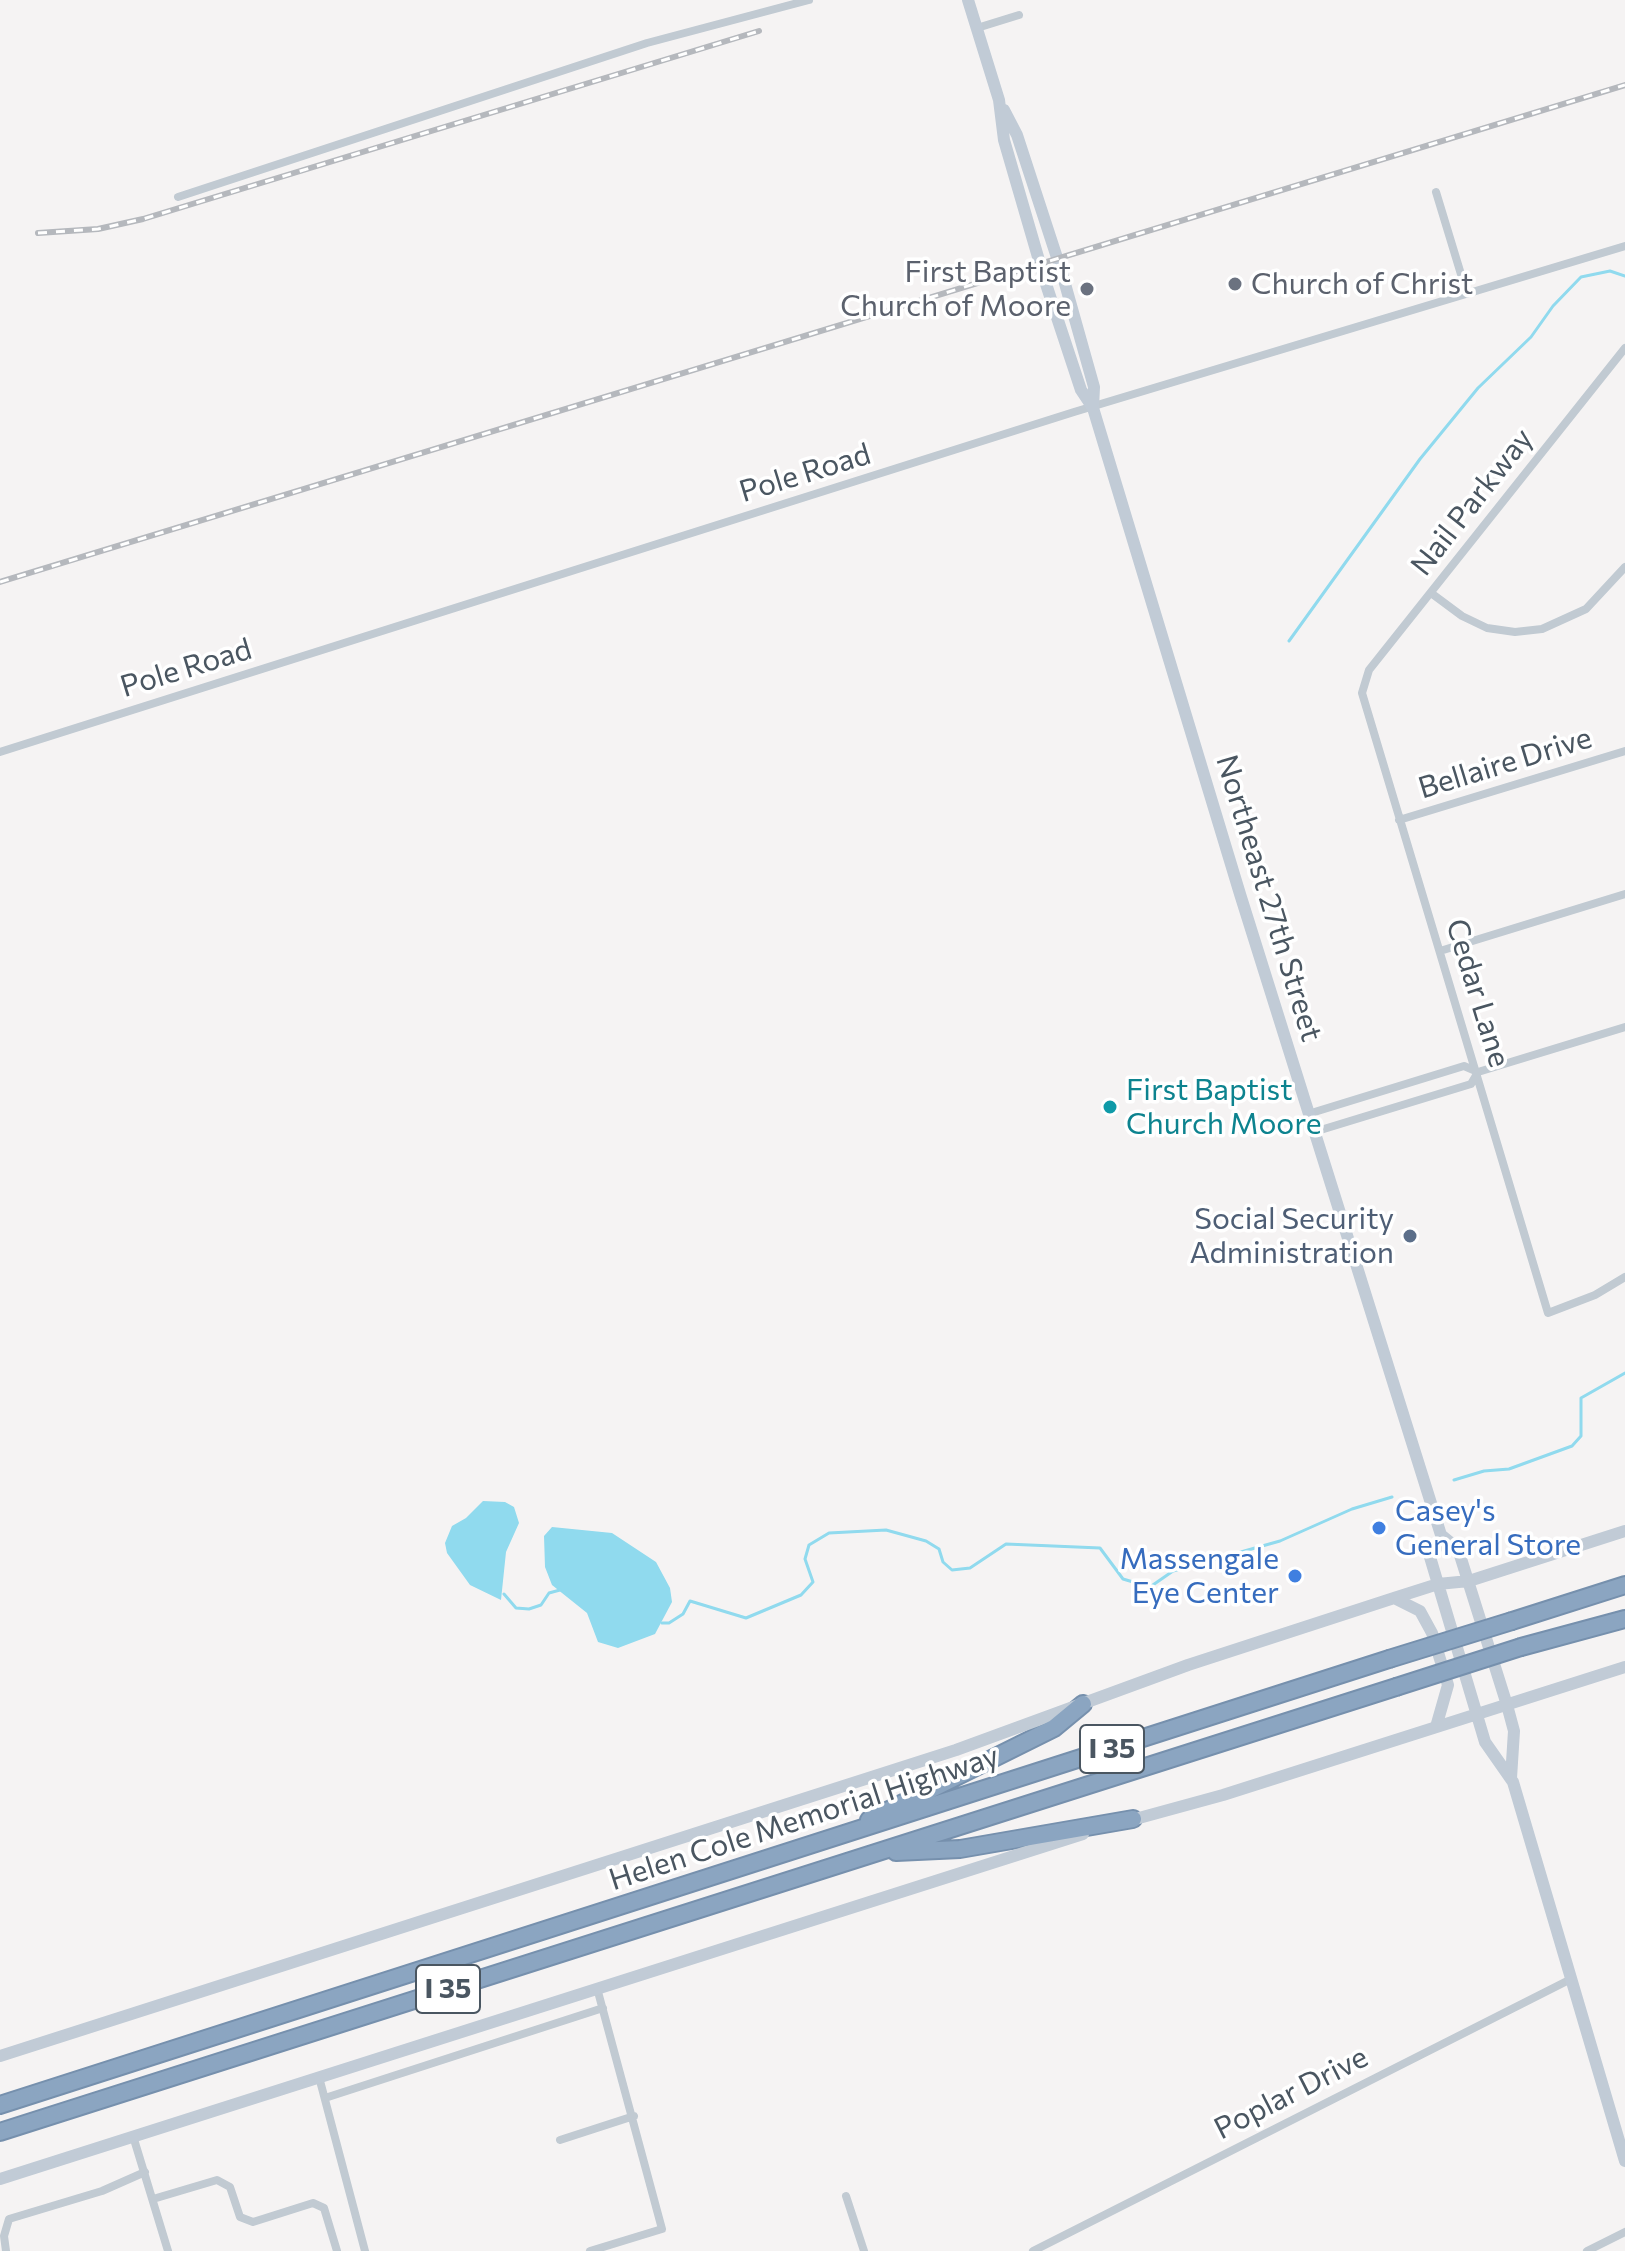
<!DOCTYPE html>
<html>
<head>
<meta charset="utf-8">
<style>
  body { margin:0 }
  canvas { display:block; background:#f5f3f3 }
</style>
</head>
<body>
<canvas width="1625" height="2251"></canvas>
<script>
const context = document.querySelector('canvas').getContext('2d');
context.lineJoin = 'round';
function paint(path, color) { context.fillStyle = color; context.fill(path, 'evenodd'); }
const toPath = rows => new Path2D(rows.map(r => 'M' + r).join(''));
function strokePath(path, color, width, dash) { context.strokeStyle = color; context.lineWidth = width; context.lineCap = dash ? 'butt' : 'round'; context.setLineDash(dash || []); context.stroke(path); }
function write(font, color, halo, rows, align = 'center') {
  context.font = font + ' Commissioner,sans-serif'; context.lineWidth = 7; context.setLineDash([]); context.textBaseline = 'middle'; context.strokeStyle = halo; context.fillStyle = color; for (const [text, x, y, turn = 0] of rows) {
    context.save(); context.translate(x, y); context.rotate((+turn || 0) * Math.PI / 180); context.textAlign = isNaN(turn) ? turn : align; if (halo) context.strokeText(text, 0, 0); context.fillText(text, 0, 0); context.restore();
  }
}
const water = toPath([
  [483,1501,505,1502,514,1507,519,1523,506,1552,501,1600,470,1585,447,1553,445,1543,452,1526,466,1518],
  [552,1527,612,1533,656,1562,670,1588,672,1602,655,1634,618,1648,598,1642,587,1613,552,1585,545,1567,544,1536]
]);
const stream = toPath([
  [1289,641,1420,459,1478,388,1531,337,1553,306,1581,277,1610,271,1625,276],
  [1454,1480,1484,1471,1509,1469,1572,1446,1581,1436,1581,1398,1625,1373],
  [504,1594,516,1608,529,1609,541,1605,549,1593,560,1590],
  [662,1623,669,1623,683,1614,690,1601,746,1618,801,1595,813,1582,805,1559,809,1545,829,1533,886,1530,926,1541,939,1549,943,1562,952,1570,970,1568,1006,1544,1100,1548,1123,1579,1150,1587,1173,1571,1280,1541,1352,1509,1392,1497]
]);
const minor = toPath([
  [977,28,1019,15],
  [1436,192,1467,294],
  [178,197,647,43,809,0],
  [1625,348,1369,670,1362,693,1548,1313,1595,1295,1625,1277],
  [1431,593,1462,616,1487,628,1515,632,1542,629,1586,609,1625,567],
  [0,752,1074,412,1625,246],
  [1399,820,1625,751],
  [1440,951,1625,894],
  [1308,1114,1464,1066,1478,1072,1625,1027],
  [1314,1132,1471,1084,1478,1072],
  [319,2077,365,2251],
  [325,2098,603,2008],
  [133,2136,168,2251],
  [560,2140,634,2116],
  [846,2196,864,2251],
  [153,2199,217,2180,230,2187,240,2217,253,2222,313,2203,324,2208,337,2251],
  [6,2251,4,2236,9,2219,102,2191,145,2172],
  [590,2251,662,2229,597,1988],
  [1033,2251,1571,1979],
  [1587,2251,1625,2232]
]);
const secondary = toPath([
  [968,0,999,100,1004,140,1045,281,1081,390,1093,408,1240,894,1441,1535,1458,1549,1507,1705,1514,1731,1511,1778],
  [1004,110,1017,135,1062,273,1094,387,1093,408],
  [1443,1539,1430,1557,1485,1742,1513,1782,1625,2161],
  [1394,1598,1420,1611,1432,1633,1448,1685,1436,1727],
  [1128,1821,1223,1795,1625,1667],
  [0,2056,956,1750,1188,1665,1394,1598,1438,1584,1469,1581,1625,1531],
  [0,2179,1083,1834]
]);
const motorway = toPath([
  [1512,1621,1625,1585],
  [1521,1647,1625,1619],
  [869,1820,1054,1728,1083,1704],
  [896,1852,960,1849,1133,1819],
  [0,2105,1389,1659],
  [0,2132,1396,1687]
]);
const rail = toPath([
  [38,233,98,229,143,219,759,31],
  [0,582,1625,85]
]);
const motorwayBridge = toPath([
  [1389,1659,1512,1621],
  [1396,1687,1521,1647]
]);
const markers = [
  [1235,284,8,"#6b7280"],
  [1087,289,8,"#6b7280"],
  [1110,1107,8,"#0f9aa8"],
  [1410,1236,8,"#5c6f8a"],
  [1379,1528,8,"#3f7fe0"],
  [1295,1576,8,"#3f7fe0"]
];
const shields = [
  [1112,1749,64],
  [448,1989,64]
];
const shieldNames = [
  ["I 35",1112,1749],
  ["I 35",448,1989]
];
const worshipNames = [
  ["First Baptist",1071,272],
  ["Church of Moore",1071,306],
  ["Church of Christ",1251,284,"left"]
];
const streetNames = [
  ["Pole Road",805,473,-17],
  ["Nail Parkway",1472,502,-52],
  ["Pole Road",186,668,-17],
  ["Bellaire Drive",1505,763,-17],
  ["Northeast 27th Street",1269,898,73],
  ["Cedar Lane",1478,993,73],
  ["Helen Cole Memorial Highway",804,1818,-18],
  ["Poplar Drive",1291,2093,-27]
];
const cultureNames = [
  ["First Baptist",1126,1090],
  ["Church Moore",1126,1124]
];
const serviceNames = [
  ["Social Security",1394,1219],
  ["Administration",1394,1253]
];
const shopNames = [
  ["Casey's",1395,1511],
  ["General Store",1395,1545],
  ["Massengale",1279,1559,"right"],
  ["Eye Center",1279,1593,"right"]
];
paint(water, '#90daee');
strokePath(stream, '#90daee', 3);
strokePath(motorway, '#7690ad', 20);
strokePath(minor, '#c1cad2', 8);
strokePath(secondary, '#c1cbd6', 12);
strokePath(motorway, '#8ba5c1', 16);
strokePath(rail, '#b5b8bd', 6);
strokePath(rail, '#fff', 3, [9]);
strokePath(motorwayBridge, '#7690ad', 20, []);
strokePath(motorwayBridge, '#8ba5c1', 16);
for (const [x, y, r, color] of markers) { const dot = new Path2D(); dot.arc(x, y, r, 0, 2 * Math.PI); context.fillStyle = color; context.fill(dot); strokePath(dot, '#fff', 3); }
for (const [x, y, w] of shields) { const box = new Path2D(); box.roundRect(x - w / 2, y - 24, w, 48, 6); context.fillStyle = '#fff'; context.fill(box); strokePath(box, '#4a5661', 2); }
write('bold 28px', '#4a5661', null, shieldNames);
write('30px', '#5b616d', '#fff', worshipNames, 'right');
write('30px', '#4a5661', '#fff', streetNames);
write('30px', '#0d838f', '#fff', cultureNames, 'left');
write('30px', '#4e5e75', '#fff', serviceNames, 'right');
write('30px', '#366cbe', '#fff', shopNames, 'left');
</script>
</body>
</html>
